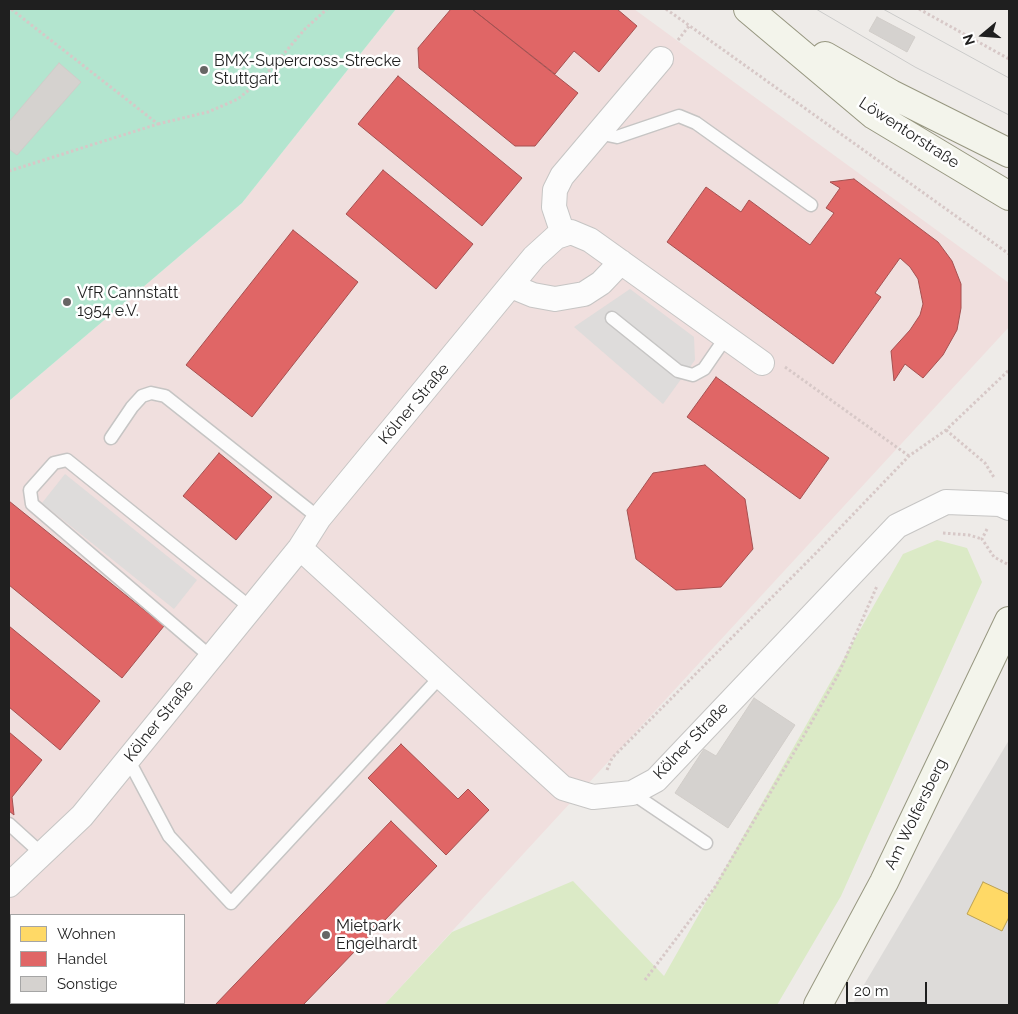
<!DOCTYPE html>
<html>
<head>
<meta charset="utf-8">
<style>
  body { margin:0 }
  #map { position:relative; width:1018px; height:1014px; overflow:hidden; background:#eeebe8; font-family:Raleway,sans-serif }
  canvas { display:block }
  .frame { position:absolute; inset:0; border:10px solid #1f1f1f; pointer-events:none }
  .legend { position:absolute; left:10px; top:914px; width:175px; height:90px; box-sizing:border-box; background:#fff; border:1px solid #a5a5a5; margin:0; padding:6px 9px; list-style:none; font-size:15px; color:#1f1f1f }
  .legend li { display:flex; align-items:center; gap:10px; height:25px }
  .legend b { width:25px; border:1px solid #a5a5a5 }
  .north { position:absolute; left:958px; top:10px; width:50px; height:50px; -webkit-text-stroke:4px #fff; paint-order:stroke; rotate:252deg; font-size:14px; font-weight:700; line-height:20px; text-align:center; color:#1f1f1f }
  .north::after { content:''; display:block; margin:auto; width:18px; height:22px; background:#1f1f1f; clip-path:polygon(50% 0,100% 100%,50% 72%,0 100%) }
  .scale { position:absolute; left:846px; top:982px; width:81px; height:22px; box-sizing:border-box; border:2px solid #1f1f1f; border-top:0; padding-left:6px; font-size:15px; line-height:18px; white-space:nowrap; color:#1f1f1f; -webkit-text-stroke:4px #fff; paint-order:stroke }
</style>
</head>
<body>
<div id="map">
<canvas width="1018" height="1014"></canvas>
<div class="frame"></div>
<ul class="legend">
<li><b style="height:14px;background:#ffd966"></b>Wohnen</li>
<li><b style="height:14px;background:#e06666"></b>Handel</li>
<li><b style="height:14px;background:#d5d2cf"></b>Sonstige</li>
</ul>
<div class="north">N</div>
<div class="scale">20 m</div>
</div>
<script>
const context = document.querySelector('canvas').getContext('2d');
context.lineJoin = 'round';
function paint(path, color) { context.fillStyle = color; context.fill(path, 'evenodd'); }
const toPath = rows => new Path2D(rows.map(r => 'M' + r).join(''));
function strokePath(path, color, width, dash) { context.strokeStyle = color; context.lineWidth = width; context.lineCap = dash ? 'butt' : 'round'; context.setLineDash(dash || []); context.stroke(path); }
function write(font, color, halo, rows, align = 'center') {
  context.font = font + ' Raleway,sans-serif'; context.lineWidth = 5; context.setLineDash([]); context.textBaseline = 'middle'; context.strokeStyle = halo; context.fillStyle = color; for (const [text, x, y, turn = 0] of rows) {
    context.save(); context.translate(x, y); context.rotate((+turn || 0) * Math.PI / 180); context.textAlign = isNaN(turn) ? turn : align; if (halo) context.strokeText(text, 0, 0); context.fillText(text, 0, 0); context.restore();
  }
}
const residential = toPath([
  [1009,740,1009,1005,852,1005]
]);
const commercial = toPath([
  [396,9,634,9,1009,283,1009,327,384,1005,9,1005,9,401,242,203],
  [11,915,184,915,184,1003,11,1003]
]);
const grass = toPath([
  [937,540,967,548,982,582,841,896,777,1005,384,1005,452,932,573,881,664,976,903,554]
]);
const pitch = toPath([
  [9,9,396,9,242,203,9,401]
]);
const parking = toPath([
  [630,289,694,337,695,360,663,404,574,327],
  [65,474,197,580,174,609,42,503]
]);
const homes = toPath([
  [983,882,1009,894,1009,917,1002,931,967,914,983,882]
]);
const shops = toPath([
  [451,9,472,9,578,93,535,146,515,146,419,68,418,48,451,9],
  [472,9,617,9,637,26,599,72,574,51,555,74,472,9],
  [398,76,522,178,482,226,358,124,398,76],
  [383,170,473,244,436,289,346,214,383,170],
  [854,179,938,242,952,261,961,284,961,308,957,330,943,355,923,378,905,364,894,381,891,351,910,330,920,315,923,304,918,279,910,267,900,258,875,293,881,297,833,364,667,242,706,187,741,212,749,200,810,245,834,213,826,208,840,188,830,182,854,179],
  [293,230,358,282,252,417,186,365,293,230],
  [716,377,829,458,800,499,687,417,716,377],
  [219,453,272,497,236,540,183,496,219,453],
  [705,465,745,499,753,549,721,587,676,590,636,559,627,510,653,473,705,465],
  [9,501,164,626,122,678,9,585,9,501],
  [9,626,100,701,60,750,9,707,9,626],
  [9,732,42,760,12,797,14,815,9,811,9,732],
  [401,744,458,799,468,789,489,810,446,855,368,778,401,744],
  [391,821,437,866,303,1005,215,1005,391,821]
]);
const building = toPath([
  [877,17,915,37,907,52,869,31,877,17],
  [59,63,81,82,17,155,9,149,9,122,59,63],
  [754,698,795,725,728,828,675,793,704,749,716,756,754,698]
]);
const path = toPath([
  [666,9,1009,254],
  [919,9,1009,59],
  [678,40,689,26],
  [158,124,208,112,238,99,263,78,305,29,327,9],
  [9,171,158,124,11,9],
  [785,367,909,456],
  [946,430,985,463,995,479],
  [987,529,982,539,994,557,1009,565],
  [943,533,969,535,982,539],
  [607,770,612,758,816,553,909,456,946,430,1009,370],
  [645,980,715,887,806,732,838,675,877,586]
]);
const service = toPath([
  [598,133,617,137,679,116,696,123,811,205],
  [612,318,678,371,693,375,704,369,726,337],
  [111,438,132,407,142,396,151,393,165,396,319,518],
  [211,657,32,504,30,490,54,463,67,460,251,608],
  [128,759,169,836,231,903,441,676],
  [632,793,706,843],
  [9,824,42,854]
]);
const minor = toPath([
  [563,234,554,207,555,190,562,176,661,59],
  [511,286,533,295,555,299,584,294,601,283,621,262],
  [300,548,563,788,593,797,632,793,656,780,897,526,946,502,1000,504,1009,508],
  [9,885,82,816,300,548,319,518,534,257,556,237,571,232,590,240,762,363]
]);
const secondary = toPath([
  [748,9,874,115,1009,196],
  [825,56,891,94,1009,153],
  [818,1005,884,882,1009,621]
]);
const tram = toPath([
  [816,9,915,67,1009,115],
  [883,9,1009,78]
]);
const markers = [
  [204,70,5,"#676665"],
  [67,302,5,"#676665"],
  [326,935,5,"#676665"]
];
const poiNames = [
  ["BMX-Supercross-Strecke",214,61],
  ["Stuttgart",214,79],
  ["VfR Cannstatt",77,293],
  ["1954 e.V.",77,311],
  ["Mietpark",336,926],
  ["Engelhardt",336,944]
];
const streetNames = [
  ["Löwentorstraße",909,133,33],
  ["Kölner Straße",414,404,-50],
  ["Kölner Straße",159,721,-51],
  ["Kölner Straße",691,741,-46],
  ["Am Wolfersberg",916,814,-64]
];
paint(residential, '#dddbd9');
paint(commercial, '#f0dfde');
paint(grass, '#dbeac6');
paint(pitch, '#b3e5cf');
paint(parking, '#dedcdb');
paint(homes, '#ffd966');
strokePath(homes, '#bca151', 1);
paint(shops, '#e06666');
strokePath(shops, '#a65151', 1);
paint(building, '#d5d2cf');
strokePath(building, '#d1cdc9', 1);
strokePath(service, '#c6c5c4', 15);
strokePath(minor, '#c6c5c4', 26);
strokePath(secondary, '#979780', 30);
strokePath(path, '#d7c8c7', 3, [2.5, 2.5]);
strokePath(service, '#fcfcfc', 12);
strokePath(minor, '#fcfcfc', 24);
strokePath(secondary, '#f3f4eb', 28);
strokePath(tram, '#cbcbca', 1);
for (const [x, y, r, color] of markers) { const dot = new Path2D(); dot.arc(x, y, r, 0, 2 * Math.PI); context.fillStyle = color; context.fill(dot); strokePath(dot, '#fff', 2); }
write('16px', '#1f1f1f', '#fff', poiNames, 'left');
write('16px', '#1f1f1f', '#fff', streetNames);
</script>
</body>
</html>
